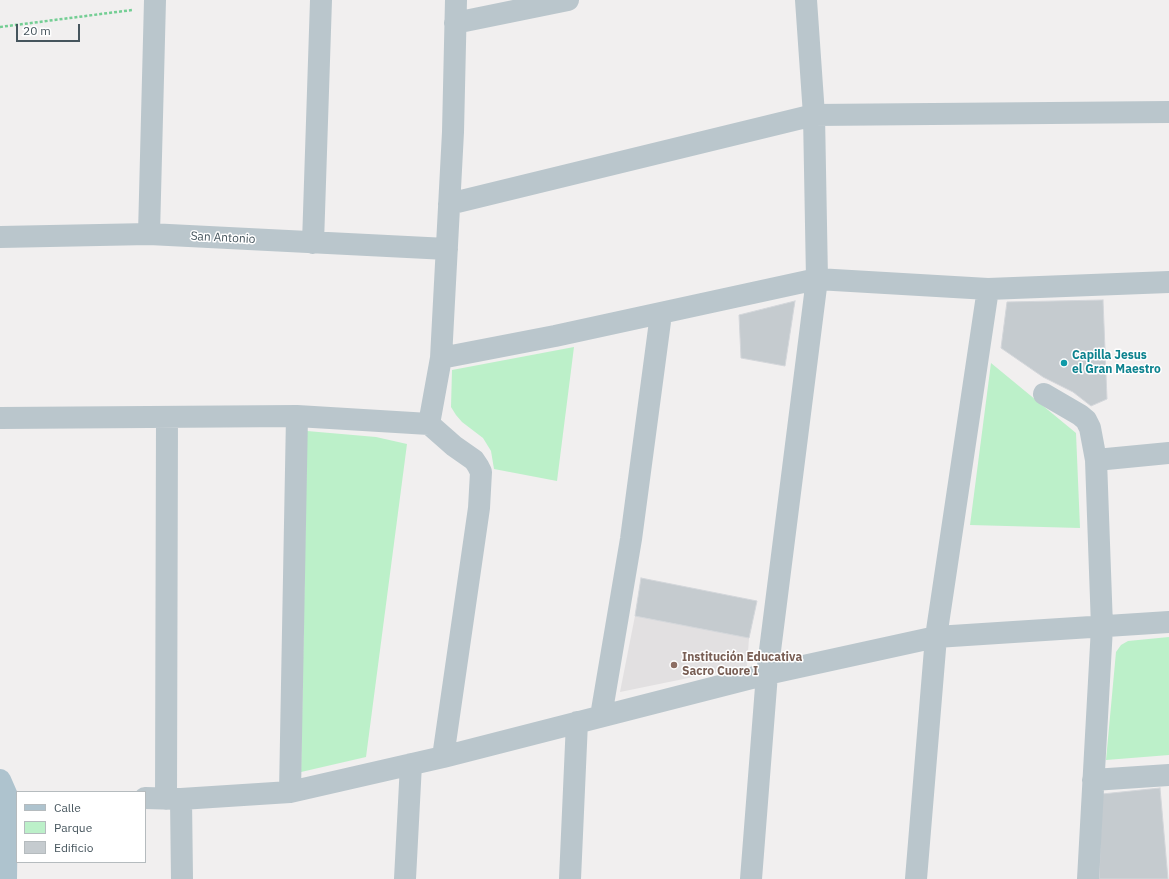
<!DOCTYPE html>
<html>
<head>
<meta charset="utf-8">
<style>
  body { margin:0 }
  #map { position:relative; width:1169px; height:879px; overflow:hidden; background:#f1efef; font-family:"IBM Plex Sans",sans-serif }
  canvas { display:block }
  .legend { position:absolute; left:16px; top:791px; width:130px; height:72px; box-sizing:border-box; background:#fff; border:1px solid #b5bbbe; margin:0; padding:5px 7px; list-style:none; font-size:12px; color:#46555d }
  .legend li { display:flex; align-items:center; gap:8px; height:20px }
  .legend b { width:20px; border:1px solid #b5bbbe }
  .scale { position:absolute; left:16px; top:24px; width:64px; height:18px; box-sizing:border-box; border:2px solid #46555d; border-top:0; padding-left:5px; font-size:12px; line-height:14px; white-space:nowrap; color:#46555d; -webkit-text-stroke:3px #fff; paint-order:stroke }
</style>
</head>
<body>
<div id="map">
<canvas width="1169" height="879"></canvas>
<ul class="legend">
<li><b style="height:5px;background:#aec3ce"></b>Calle</li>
<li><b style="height:11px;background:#bcf0c9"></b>Parque</li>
<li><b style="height:11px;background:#c5cbcf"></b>Edificio</li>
</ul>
<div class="scale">20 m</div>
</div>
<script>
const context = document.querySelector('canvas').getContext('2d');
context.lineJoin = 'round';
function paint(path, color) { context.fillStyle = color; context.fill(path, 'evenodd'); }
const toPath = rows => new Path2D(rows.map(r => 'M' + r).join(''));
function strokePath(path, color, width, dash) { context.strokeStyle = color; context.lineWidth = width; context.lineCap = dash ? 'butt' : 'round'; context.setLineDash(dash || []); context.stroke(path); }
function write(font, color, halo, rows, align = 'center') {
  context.font = font + ' "IBM Plex Sans",sans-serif'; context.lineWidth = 3; context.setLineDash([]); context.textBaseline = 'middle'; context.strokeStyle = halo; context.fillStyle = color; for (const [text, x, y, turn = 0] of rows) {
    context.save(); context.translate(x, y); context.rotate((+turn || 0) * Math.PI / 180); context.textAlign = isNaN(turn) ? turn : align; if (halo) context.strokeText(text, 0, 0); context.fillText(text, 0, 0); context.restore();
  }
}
const education = toPath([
  [635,616,749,638,747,666,620,692]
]);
const green = toPath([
  [574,347,557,481,494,469,491,451,483,438,462,422,456,415,451,407,452,370],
  [991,363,1076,433,1080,528,970,525],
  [307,431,376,437,407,444,366,757,301,772],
  [1169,637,1169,755,1106,760,1116,652,1121,645,1128,641]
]);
const building = toPath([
  [1103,300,1107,399,1091,406,1073,392,1043,377,1001,348,1007,302,1103,300],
  [795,301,785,366,741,358,739,315,795,301],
  [641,578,757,601,749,638,635,616,641,578],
  [1160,788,1168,879,1099,879,1102,794,1160,788]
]);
const path = toPath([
  [0,27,132,10]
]);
const minor = toPath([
  [455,23,568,0],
  [449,204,814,115,1169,112],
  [149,234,155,0],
  [0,237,149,234,447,249],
  [313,243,321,0],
  [441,358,555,336,817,279,988,289,1169,282],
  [1044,394,1080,415,1086,420,1090,428,1096,460,1102,627,1088,879],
  [0,418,297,416,429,424,454,446,474,460,478,466,481,472,479,508,443,757],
  [429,424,441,358,453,132,456,0],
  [1096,460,1169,453],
  [601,716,631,539,661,314],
  [1093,780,1169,775],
  [290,792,297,416],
  [145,798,181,799,290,792,443,757,767,674,936,637,1169,622],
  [166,799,167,417],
  [181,799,182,879],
  [405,879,411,764],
  [570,879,577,722],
  [751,879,767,674,817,279,814,115,806,0],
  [916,879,936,637,988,289]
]);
const major = toPath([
  [0,780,7,796,6,879]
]);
const markers = [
  [1064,363,4,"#0f9aa8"],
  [674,665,4,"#8d6e63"]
];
const streetNames = [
  ["San Antonio",223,238,3]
];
const cultureNames = [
  ["Capilla Jesus",1072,356],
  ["el Gran Maestro",1072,370]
];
const educationNames = [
  ["Institución Educativa",682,658],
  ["Sacro Cuore I",682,672]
];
paint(education, '#e2e0e1');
paint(green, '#bcf0c9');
paint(building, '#c5cbcf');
strokePath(building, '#d3d6da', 1);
strokePath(path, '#74ce94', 2.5, [3, 2]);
strokePath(minor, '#bac6cc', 22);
strokePath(major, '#aec3ce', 22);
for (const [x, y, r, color] of markers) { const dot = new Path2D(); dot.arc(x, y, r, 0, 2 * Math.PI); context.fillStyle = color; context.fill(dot); strokePath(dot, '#fff', 1.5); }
write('12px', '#46555d', '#fff', streetNames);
write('bold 12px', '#0d838f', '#fff', cultureNames, 'left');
write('bold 12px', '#785e54', '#fff', educationNames, 'left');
</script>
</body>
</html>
